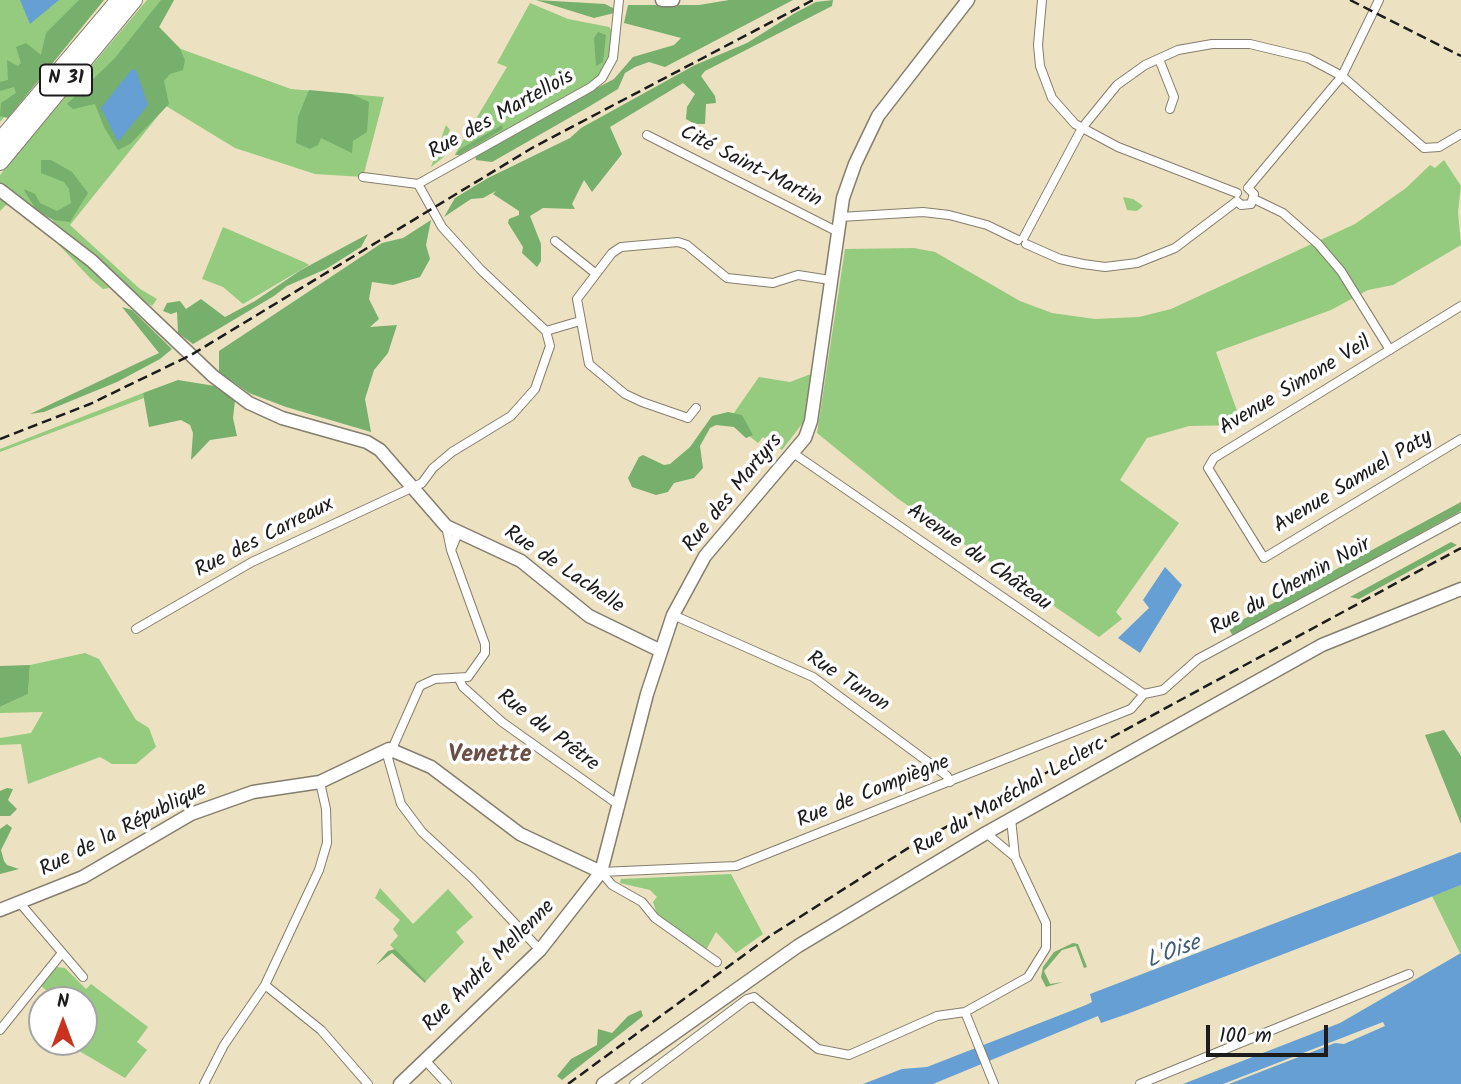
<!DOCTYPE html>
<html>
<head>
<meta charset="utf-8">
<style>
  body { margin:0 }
  #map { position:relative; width:1461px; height:1084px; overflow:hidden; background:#ece1c0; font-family:Kalam,sans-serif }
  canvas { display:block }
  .north { position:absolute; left:28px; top:986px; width:70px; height:70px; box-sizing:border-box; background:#fff; border:2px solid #a4a4a4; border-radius:50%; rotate:0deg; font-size:19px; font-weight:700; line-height:28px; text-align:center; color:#1c1c1c }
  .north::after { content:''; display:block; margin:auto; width:24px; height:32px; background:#c8321e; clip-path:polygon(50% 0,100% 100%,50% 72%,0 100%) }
  .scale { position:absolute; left:1206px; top:1025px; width:122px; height:32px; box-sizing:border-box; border:4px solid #1c1c1c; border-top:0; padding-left:9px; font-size:21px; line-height:24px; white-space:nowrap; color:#1c1c1c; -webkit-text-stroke:5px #fff; paint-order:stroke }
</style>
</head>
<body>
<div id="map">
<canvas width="1461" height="1084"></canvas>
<div class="north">N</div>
<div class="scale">100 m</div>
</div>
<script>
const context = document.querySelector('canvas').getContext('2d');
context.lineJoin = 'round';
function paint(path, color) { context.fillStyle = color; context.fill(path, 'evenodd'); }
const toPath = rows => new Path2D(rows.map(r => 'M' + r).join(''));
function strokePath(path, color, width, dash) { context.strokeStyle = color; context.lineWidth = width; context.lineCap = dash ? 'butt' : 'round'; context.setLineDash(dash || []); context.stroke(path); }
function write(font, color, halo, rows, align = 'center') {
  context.font = font + ' Kalam,sans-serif'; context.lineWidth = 7; context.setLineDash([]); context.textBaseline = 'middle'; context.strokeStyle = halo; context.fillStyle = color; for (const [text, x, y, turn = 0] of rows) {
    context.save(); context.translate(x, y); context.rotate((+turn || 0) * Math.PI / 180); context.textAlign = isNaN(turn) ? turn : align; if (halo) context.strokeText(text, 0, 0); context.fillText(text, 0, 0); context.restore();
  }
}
const green = toPath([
  [0,0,103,0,0,122],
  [147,0,174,0,159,27,181,49,291,89,384,97,363,177,315,174,235,148,166,106,70,225,140,289,157,299,152,306,137,297,54,225,53,219,6,205,0,211,0,175],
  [530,3,568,19,609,27,613,33,610,58,599,77,566,100,476,148,471,145,455,154,507,67,497,63],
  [446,125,450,130,442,147,445,156,431,167],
  [1444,160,1461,186,1458,212,1461,245,1393,285,1368,290,1331,310,1216,352,1242,425,1189,426,1147,438,1120,480,1179,523,1116,612,1122,619,1099,637,897,498,817,433,845,249,914,248,935,252,1020,301,1052,313,1095,319,1139,317,1171,309,1355,224,1406,188,1430,165,1435,168],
  [1123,197,1133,199,1143,206,1137,211,1127,210],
  [223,227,306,263,309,265,243,304,223,287,202,279],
  [58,241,63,241,109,288,103,289,90,278,59,245],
  [811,374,805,420,782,450,763,437,758,443,729,420,759,377,790,382],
  [143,393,144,398,0,452,0,449],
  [85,653,99,659,136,720,149,728,156,747,136,764,112,764,100,757,28,784,21,744,0,745,0,738,31,733,43,712,0,713,0,707,28,694,30,665],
  [731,874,763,934,736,953,716,932,706,950,709,955,657,914,653,902,657,897,650,890,620,883,621,879],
  [1461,885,1461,953,1460,953,1432,896],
  [380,888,413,924,448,889,473,917,456,932,464,942,426,981,390,945,398,936,393,929,400,920,375,898],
  [56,967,65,968,86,989,91,984,148,1027,137,1042,147,1050,125,1078,64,1042,84,1042,84,1000,58,1000,41,986]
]);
const forest = toPath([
  [79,0,104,0,8,118,0,116,1,103,16,93,14,87,0,91,0,82,8,80,7,60,18,66,21,63,16,47,26,43,41,55,46,33],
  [161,0,174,0,159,27,180,49,185,60,183,70,170,74,164,81,169,104,130,144,118,150,104,127,95,104,73,109,67,104,115,58],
  [536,0,605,4,613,8,614,13,594,18],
  [729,0,793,0,665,67,649,62,635,67,625,73,618,89,590,106,492,162,476,160,475,152,614,79,633,57,674,45,681,38,624,23,628,5,699,5],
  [833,0,832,6,705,71,701,76,715,96,716,103,706,104,705,124,695,124,686,119,687,107,695,94,683,83,610,127,622,154,592,192,584,180,572,204,575,209,543,208,530,216,541,244,541,261,537,267,522,253,523,247,508,223,509,219,519,215,519,211,493,194,496,191,483,198,471,199,444,217,455,198,488,178,570,138,581,128,695,65,747,43,795,13,816,2],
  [598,32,606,35,603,62,596,66,594,38],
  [309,90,351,94,369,102,367,132,353,141,352,153,321,138,318,145,310,149,296,143,298,117],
  [502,125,503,129,460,155,455,155,460,149],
  [41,160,51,160,72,172,88,193,70,222,53,220,36,209,25,192,24,189,35,194,40,203,57,211,71,203,69,189,64,182,41,173],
  [431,220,426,245,430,259,420,277,393,285,372,282,369,299,379,319,370,327,397,325,388,353,374,370,365,399,371,432,286,407,249,393,219,372,219,351,382,243,403,238],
  [368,234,361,247,326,269,287,286,274,296,193,344,178,333,177,312,171,314,163,311,167,303,180,301,186,309,201,299,225,317,255,301,301,270],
  [122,307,132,310,172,349,160,359,117,382,44,412,30,414,159,353],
  [178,380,221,387,235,401,233,418,237,436,210,440,191,460,193,433,190,425,181,420,149,427,143,393],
  [728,412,742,415,753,435,746,438,734,427,716,425,710,428,700,446,703,468,694,478,674,483,668,492,656,495,632,487,628,478,639,457,643,455,664,465,670,464,690,447,712,416],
  [1461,502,1461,511,1233,636,1230,631,1231,626],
  [1451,542,1457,545,1359,599,1350,597],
  [30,665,28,694,0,707,0,666],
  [1444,730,1461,756,1461,824,1425,735],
  [7,788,13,789,8,800,17,809,10,816,0,816,0,791],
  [7,824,12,828,1,850,4,861,7,865,19,869,0,874,0,829],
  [1073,943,1078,944,1087,967,1084,968,1076,946,1062,950,1044,971,1050,984,1063,982,1046,987,1041,977,1043,967,1054,952],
  [395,949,426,981,425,983,392,953,376,965,388,951],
  [641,1010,643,1016,562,1080,557,1076,571,1059,597,1045,598,1029,612,1033,628,1016]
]);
const water = toPath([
  [20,0,59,0,30,24],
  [132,69,136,70,148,105,118,142,101,108],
  [1165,567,1182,585,1140,653,1118,638,1149,608,1143,600],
  [1461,852,1461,885,1375,919,1127,1014,1101,1023,1098,1016,933,1084,863,1084,902,1069,927,1067,1086,1005,1092,1002,1090,994],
  [1461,953,1461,1084,1229,1084,1335,1043,1344,1044,1385,1026,1383,1022,1223,1084,1183,1084,1340,1023]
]);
const street = toPath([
  [1042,0,1038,45,1040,66,1052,98,1075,124,1118,147,1237,193],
  [1159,59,1174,97,1170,109],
  [647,135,838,232],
  [363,177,418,184],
  [1248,188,1342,76,1379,0],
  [1254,199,1283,213,1318,244,1341,271,1390,350],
  [1237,201,1241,205,1251,204,1254,194,1248,188],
  [840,217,923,212,949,215,987,225,1018,240],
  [1024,237,1082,128,1117,85,1145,65,1178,50,1212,44,1250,44,1308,58,1342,76,1424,148,1439,147,1461,134],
  [555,241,595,273],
  [1026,244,1060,259,1083,264,1105,267,1137,263,1175,248,1237,201],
  [1461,306,1214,458,1208,468,1264,558,1461,439],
  [546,331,580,321],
  [696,408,688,418,642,402,625,394,589,364,577,299,612,253,621,247,678,242,687,245,727,278,773,283,798,275,830,280],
  [793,453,1144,694],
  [446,526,451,550,459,531],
  [451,550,485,644,485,653,468,677,435,679,420,686,388,758,401,804,422,832,472,878,540,950],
  [673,615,813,677,947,776,950,782],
  [136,629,252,562,422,483,433,468,452,452,511,416,535,389,550,346,546,331,481,270,442,227,418,184,591,87,602,78,613,58,619,0],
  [459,679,463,687,502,722,620,806],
  [1144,694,1163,690,1198,659,1461,517],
  [1011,819,1015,857],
  [601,872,736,866,1131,709,1144,694],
  [601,872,612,885,642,902,655,918,717,962],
  [19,902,83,977],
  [265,985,321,1030,368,1084],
  [965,1012,994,1084],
  [0,1030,62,953],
  [425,1060,447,1084],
  [204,1084,224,1045,265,985,319,870,327,843,326,809,320,782],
  [634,1084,747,999,754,997,818,1049,849,1055,937,1016,965,1012,1028,977,1046,948,1046,923,1015,857,986,833],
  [1140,1084,1409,974]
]);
const secondary = toPath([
  [0,190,92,261,213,376,249,403,282,418,367,442,380,450,446,526,521,561,589,616,661,651],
  [0,910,83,877,191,814,253,792,320,782,389,749,431,767,520,834,601,872],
  [400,1084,540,950,601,872,647,694,673,615,705,556,805,438,811,421,843,198,855,164,878,116,968,0],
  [603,1084,798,946,986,833,1322,645,1461,589]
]);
const primary = toPath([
  [662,0,673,0]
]);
const highway = toPath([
  [0,141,119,0],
  [0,162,134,0]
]);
const rail = toPath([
  [1350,0,1461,56],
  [0,439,90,404,191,355,532,148,813,0],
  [568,1084,770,936,913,845,1461,548]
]);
const shields = [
  [66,80,52]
];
const shieldNames = [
  ["N 31",66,80]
];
const streetNames = [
  ["Rue des Martellois",502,116,-29],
  ["Cité Saint-Martin",750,168,27],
  ["Avenue Simone Veil",1296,387,-31],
  ["Avenue Samuel Paty",1354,483,-31],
  ["Rue des Martyrs",734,494,-51],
  ["Rue des Carreaux",265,539,-27],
  ["Avenue du Château",978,559,35],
  ["Rue de Lachelle",563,571,34],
  ["Rue du Chemin Noir",1291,588,-29],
  ["Rue Tunon",847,683,33],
  ["Rue du Prêtre",547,732,37],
  ["Rue de Compiègne",874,793,-22],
  ["Rue du Maréchal Leclerc",1010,798,-30],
  ["Rue de la République",124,831,-27],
  ["Rue André Mellenne",490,967,-45]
];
const waterNames = [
  ["L'Oise",1174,954,-21]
];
const quarterNames = [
  ["Venette",490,757]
];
paint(green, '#94cb7e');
paint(forest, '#77af6d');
paint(water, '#659fd4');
strokePath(street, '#847e6e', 10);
strokePath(secondary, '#847e6e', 15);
strokePath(primary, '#847e6e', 15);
strokePath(highway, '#847e6e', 18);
strokePath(street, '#fff', 8);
strokePath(secondary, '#fff', 12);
strokePath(primary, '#fff', 12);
strokePath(highway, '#fff', 16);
strokePath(rail, '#1c1c1c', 2.5, [10, 5]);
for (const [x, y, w] of shields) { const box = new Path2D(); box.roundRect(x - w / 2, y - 15.5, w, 31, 5); context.fillStyle = '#fff'; context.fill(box); strokePath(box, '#1c1c1c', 2); }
write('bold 19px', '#1c1c1c', null, shieldNames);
write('21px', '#1c1c1c', '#fff', streetNames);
write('italic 23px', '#405e78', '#fff', waterNames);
write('bold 24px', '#6a4f45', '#fff', quarterNames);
</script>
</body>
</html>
